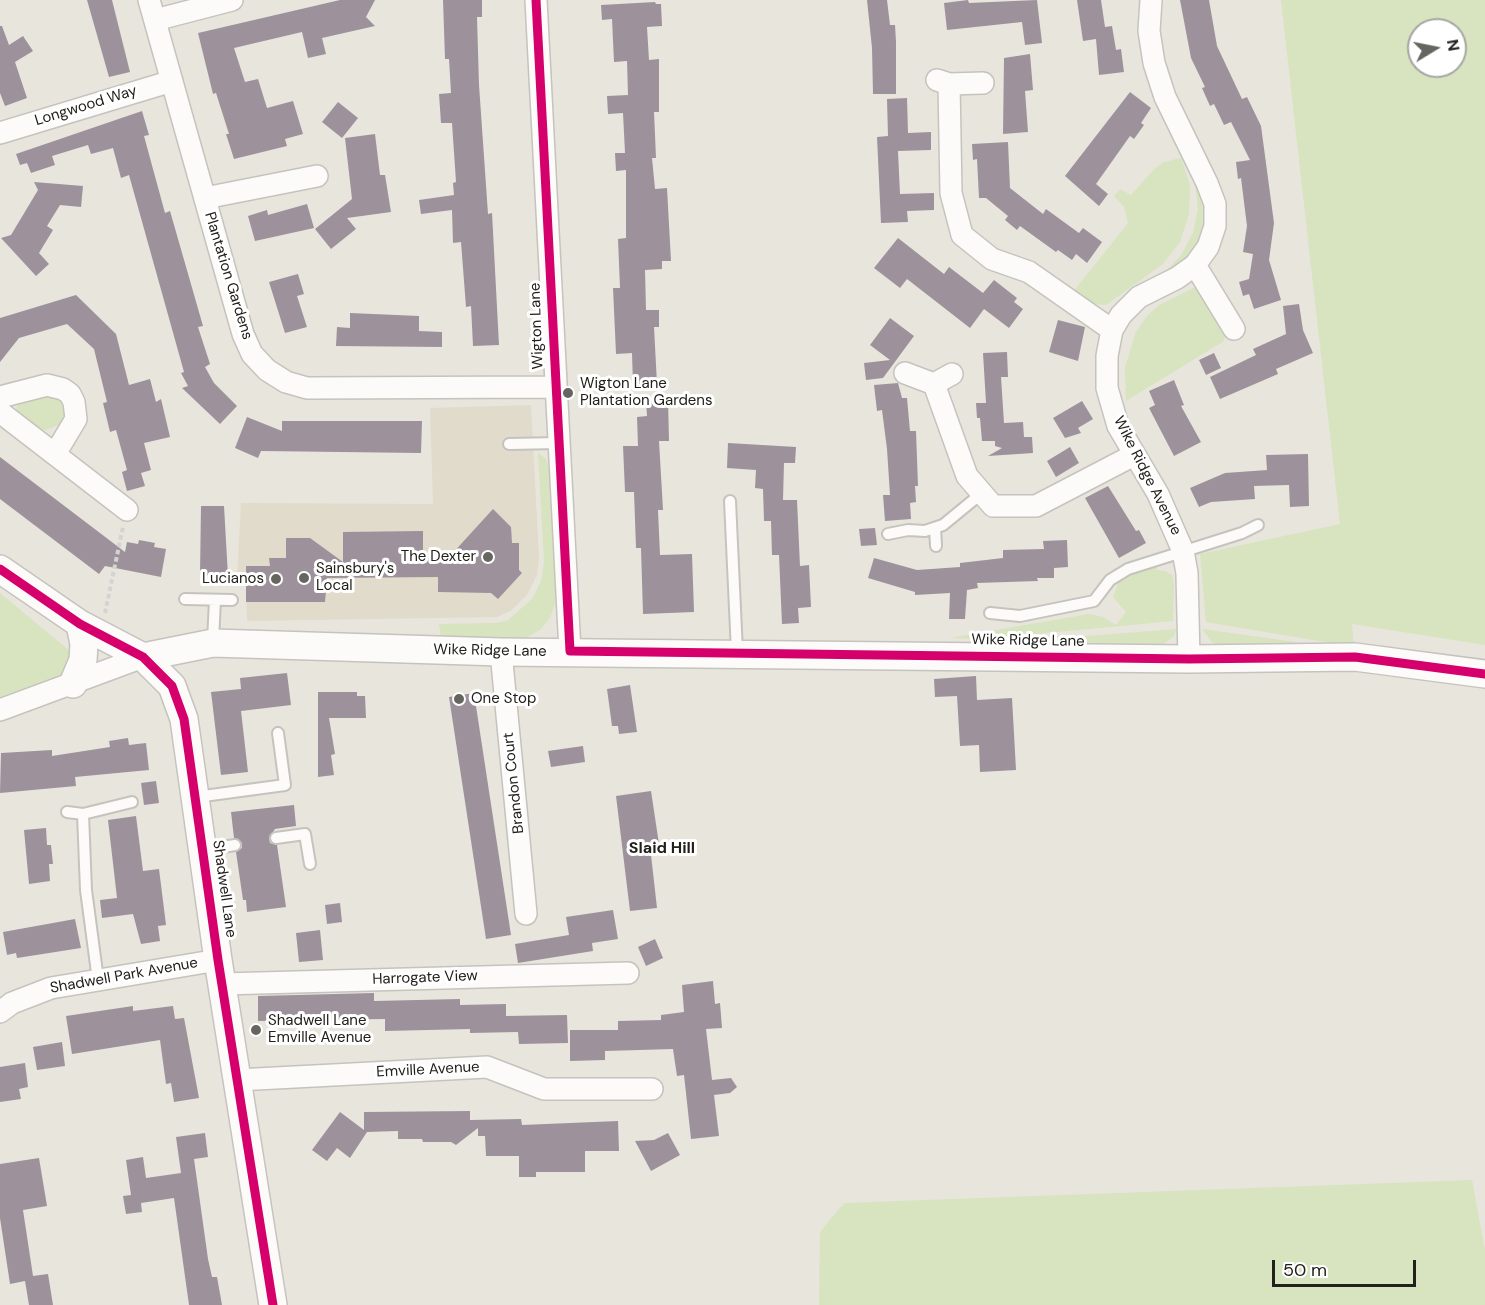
<!DOCTYPE html>
<html>
<head>
<meta charset="utf-8">
<style>
  body { margin:0 }
  #map { position:relative; width:1485px; height:1305px; overflow:hidden; background:#e8e5dd; font-family:"DM Sans",sans-serif }
  canvas { display:block }
  .north { position:absolute; left:1407px; top:18px; width:60px; height:60px; box-sizing:border-box; background:#fff; border:2px solid #a7a6a4; border-radius:50%; rotate:80deg; font-size:16px; font-weight:700; line-height:24px; text-align:center; color:#22201b }
  .north::after { content:''; display:block; margin:auto; width:21px; height:27px; background:#67655f; clip-path:polygon(50% 0,100% 100%,50% 72%,0 100%) }
  .scale { position:absolute; left:1272px; top:1260px; width:144px; height:27px; box-sizing:border-box; border:3px solid #22201b; border-top:0; padding-left:8px; font-size:18px; line-height:21px; white-space:nowrap; color:#22201b; -webkit-text-stroke:4px #fff; paint-order:stroke }
</style>
</head>
<body>
<div id="map">
<canvas width="1485" height="1305"></canvas>
<div class="north">N</div>
<div class="scale">50 m</div>
</div>
<script>
const context = document.querySelector('canvas').getContext('2d');
context.lineJoin = 'round';
function paint(path, color) { context.fillStyle = color; context.fill(path, 'evenodd'); }
const toPath = rows => new Path2D(rows.map(r => 'M' + r).join(''));
function strokePath(path, color, width, dash) { context.strokeStyle = color; context.lineWidth = width; context.lineCap = dash ? 'butt' : 'round'; context.setLineDash(dash || []); context.stroke(path); }
function write(font, color, halo, rows, align = 'center') {
  context.font = font + ' "DM Sans",sans-serif'; context.lineWidth = 6; context.setLineDash([]); context.textBaseline = 'middle'; context.strokeStyle = halo; context.fillStyle = color; for (const [text, x, y, turn = 0] of rows) {
    context.save(); context.translate(x, y); context.rotate((+turn || 0) * Math.PI / 180); context.textAlign = isNaN(turn) ? turn : align; if (halo) context.strokeText(text, 0, 0); context.fillText(text, 0, 0); context.restore();
  }
}
const built = toPath([
  [531,405,539,557,537,575,527,595,512,610,497,617,247,621,246,577,237,576,241,503,433,504,430,408]
]);
const green = toPath([
  [1281,0,1485,0,1485,645,1352,624,1354,647,1206,622,1200,554,1340,524],
  [1419,30,1455,30,1455,66,1419,66],
  [1181,158,1190,185,1189,214,1180,242,1163,264,1106,305,1091,304,1073,292,1128,223,1124,207,1114,196,1120,189,1131,195,1154,169,1164,162],
  [1195,183,1202,200,1204,218,1201,236,1193,252,1180,264,1164,273,1181,255,1193,233,1198,208],
  [1195,287,1222,327,1225,334,1224,341,1126,401,1125,367,1136,332,1147,316,1159,305],
  [45,394,61,401,65,413,61,424,46,430,40,430,17,413,16,408,18,403],
  [538,453,546,459,548,465,555,589,555,604,550,618,540,630,528,637,513,641,441,638,439,624,495,623,507,621,533,598,541,581,544,562],
  [1156,566,1157,570,1165,571,1172,575,1174,584,1173,621,983,639,949,638,1089,614,1103,617,1116,625,1126,612,1113,597,1119,581,1135,572],
  [0,593,83,662,85,668,0,697],
  [1176,629,1174,636,1160,647,988,644],
  [1202,629,1296,642,1294,648,1215,646],
  [1472,1180,1485,1250,1485,1305,819,1305,820,1232,844,1203]
]);
const building = toPath([
  [87,0,112,0,130,72,109,77],
  [340,0,375,0,366,17,375,26,322,38,326,54,308,58,302,32,234,48,245,82,258,79,267,108,293,101,303,134,285,139,287,146,234,159,226,134,229,134,216,93,213,94,198,33],
  [443,0,482,0,482,17,477,17,479,85,488,214,492,213,499,345,473,346,471,306,466,307,461,242,453,243,452,210,421,214,419,200,454,195,453,183,456,182,452,123,441,123,439,94,451,93,449,59,445,59],
  [867,0,887,0,890,25,895,25,896,42,896,94,873,94,872,48],
  [968,0,969,3,1037,0,1042,43,1025,45,1022,22,947,30,944,3],
  [1077,0,1101,0,1105,27,1112,26,1116,50,1121,49,1124,72,1099,75,1096,39,1083,41],
  [1180,0,1209,0,1217,46,1242,99,1247,97,1261,126,1274,223,1269,260,1281,300,1254,309,1249,294,1243,296,1239,282,1249,279,1253,254,1243,252,1247,226,1241,178,1238,179,1236,162,1250,160,1231,122,1224,125,1214,104,1210,106,1202,88,1205,87,1191,58],
  [655,2,656,4,661,4,662,26,647,27,649,60,659,59,659,112,654,112,656,158,652,158,655,189,667,188,671,261,662,261,662,269,645,270,646,310,659,310,659,327,654,327,657,384,633,385,632,353,616,354,613,288,620,288,618,239,626,238,626,170,616,171,615,153,625,153,623,113,608,114,607,96,628,95,627,61,614,62,612,19,602,20,601,5],
  [0,26,2,26,9,45,23,36,33,51,15,62,27,98,5,106,0,93],
  [1030,54,1033,90,1025,91,1028,132,1003,134,1004,58],
  [1130,92,1151,108,1141,123,1144,125,1134,139,1130,136,1096,184,1108,194,1099,206,1065,176],
  [907,98,908,133,931,132,931,150,898,151,900,194,934,193,934,210,907,211,908,222,881,223,877,137,888,136,887,99],
  [338,102,358,118,342,138,322,122],
  [142,111,149,135,144,136,165,213,170,211,203,326,198,327,210,364,205,367,214,383,237,406,220,424,182,388,188,386,181,373,184,372,129,175,121,178,113,148,91,154,88,145,52,156,55,165,31,173,27,163,20,165,16,154],
  [375,134,380,175,385,175,391,212,347,218,356,229,331,249,315,229,352,199,345,138],
  [1008,142,1010,188,1043,214,1046,209,1079,233,1083,228,1102,242,1087,263,1076,254,1072,260,1058,250,1056,252,1020,226,1017,230,1005,220,1008,216,986,198,979,198,977,159,973,160,972,144],
  [34,182,83,186,81,207,60,205,47,226,53,230,39,253,49,264,36,276,1,238,11,235,38,190],
  [307,204,314,228,255,241,248,216,267,210,268,215],
  [898,238,944,274,949,267,983,293,994,280,1017,298,1014,302,1023,309,1009,328,984,309,970,328,907,279,900,288,874,268],
  [298,274,304,294,297,296,307,327,285,333,269,282],
  [76,295,116,334,129,385,150,379,156,402,161,399,170,437,144,443,151,470,141,473,145,486,127,491,122,472,127,470,116,430,110,432,103,403,107,402,94,349,67,324,19,338,0,362,0,318],
  [1299,304,1303,330,1313,353,1276,369,1278,374,1220,399,1210,377,1256,355,1253,349,1286,334,1283,306],
  [350,313,419,316,419,331,442,332,442,347,336,346,337,327,350,328],
  [890,318,914,336,883,378,866,380,864,363,890,360,870,345],
  [1058,320,1085,327,1078,361,1049,352],
  [1007,352,1008,377,1001,377,1004,423,1023,422,1024,437,1032,437,1033,453,988,456,1002,448,995,446,995,441,982,441,980,418,977,418,976,403,986,403,983,353],
  [1214,353,1221,368,1206,375,1199,360],
  [1174,380,1184,405,1181,406,1201,442,1174,456,1149,408,1155,405,1149,391],
  [898,383,902,398,907,398,910,431,916,431,918,486,915,486,916,502,910,503,911,519,885,521,883,495,890,495,887,449,882,410,877,411,874,385],
  [668,399,669,441,659,441,663,510,658,510,660,555,692,554,694,612,643,614,641,548,636,548,634,492,625,492,623,446,638,446,637,417,647,416,646,400],
  [1082,401,1093,419,1078,428,1081,433,1065,438,1053,418],
  [247,417,282,431,282,421,422,421,421,453,261,451,258,458,235,448],
  [728,443,796,447,795,463,784,463,783,500,797,500,800,566,809,565,811,607,798,608,799,623,782,624,779,555,772,555,771,521,764,521,763,489,755,488,756,470,727,468],
  [1070,447,1079,463,1056,477,1047,461],
  [1308,454,1309,506,1290,507,1289,485,1254,486,1255,499,1211,502,1199,507,1190,488,1225,473,1267,470,1266,455],
  [0,457,125,552,127,542,138,544,139,540,155,543,154,547,166,549,161,577,105,566,99,574,0,499],
  [1108,486,1136,531,1139,530,1146,543,1119,558,1085,498],
  [201,506,224,506,228,576,200,575],
  [493,509,511,527,512,543,519,543,519,570,522,573,498,599,491,593,438,592,438,577,327,578,325,602,246,602,246,566,270,566,269,558,286,558,286,538,310,538,343,562,343,532,423,531,423,556,451,555],
  [875,528,877,545,861,546,859,529],
  [1067,540,1068,567,1054,568,1054,578,1037,578,1038,581,977,583,978,588,967,590,965,619,949,619,950,593,915,595,915,592,868,578,874,558,917,570,960,567,960,563,1003,558,1003,550,1044,549,1043,541],
  [287,673,291,705,241,711,248,772,221,775,211,692,241,689,240,678],
  [976,676,977,700,1012,698,1016,770,980,772,979,745,960,746,957,696,935,697,934,679],
  [630,685,637,732,619,734,618,726,612,726,607,689],
  [318,692,357,692,357,696,365,696,366,718,329,718,335,754,331,755,334,775,318,777],
  [474,693,511,935,486,939,449,697],
  [128,738,129,745,146,743,149,770,75,777,76,786,0,793,1,753,52,750,52,756,110,747,109,741],
  [583,746,585,762,551,767,548,751],
  [156,781,159,803,144,805,141,783],
  [651,791,659,844,650,846,657,908,630,911,616,796],
  [294,805,296,826,275,829,269,838,270,843,277,845,286,907,247,912,246,900,243,900,236,852,242,848,242,843,234,838,231,812],
  [136,816,143,871,159,869,166,925,158,926,160,941,141,944,133,914,102,918,100,900,117,898,108,820],
  [46,828,47,845,51,845,53,864,49,864,50,881,29,884,24,830],
  [340,903,342,922,327,924,325,905],
  [613,910,618,939,592,943,593,951,518,963,515,944,569,935,566,917],
  [75,919,81,948,17,958,16,953,7,955,3,932],
  [320,930,323,960,299,962,296,933],
  [655,939,663,958,646,966,638,947],
  [713,981,715,1004,720,1003,722,1028,706,1029,712,1080,731,1078,737,1087,730,1093,714,1095,719,1136,691,1139,684,1075,677,1076,673,1049,605,1051,605,1060,570,1061,570,1030,618,1030,618,1021,661,1020,661,1015,684,1012,682,985],
  [374,993,374,1001,460,999,460,1005,506,1004,506,1016,567,1015,568,1043,519,1044,518,1032,470,1033,470,1029,385,1031,385,1019,258,1021,258,996],
  [133,1006,133,1011,173,1006,175,1019,184,1018,199,1098,174,1102,171,1083,166,1084,160,1040,72,1054,66,1016],
  [62,1042,65,1066,37,1070,33,1047],
  [25,1063,28,1087,19,1089,21,1099,0,1102,0,1067],
  [470,1111,470,1120,521,1119,522,1125,618,1121,619,1151,585,1151,585,1172,536,1172,536,1177,519,1177,519,1156,486,1156,485,1136,478,1136,478,1128,456,1145,451,1142,423,1142,422,1139,398,1139,398,1131,367,1132,350,1158,337,1148,327,1161,312,1150,340,1112,364,1130,364,1112],
  [205,1133,208,1157,194,1159,208,1259,212,1277,217,1277,222,1305,189,1305,174,1198,141,1203,142,1212,126,1214,123,1196,131,1195,126,1160,143,1157,146,1178,181,1173,176,1137],
  [668,1133,680,1155,651,1171,635,1141,654,1140],
  [39,1158,47,1206,23,1210,33,1276,48,1274,53,1305,29,1305,25,1281,10,1284,0,1218,0,1164]
]);
const path = toPath([
  [105,613,123,527]
]);
const service = toPath([
  [509,444,558,443],
  [730,501,737,652],
  [935,528,936,546],
  [888,534,908,530,925,531,943,525,982,493],
  [185,599,232,600],
  [990,613,1020,616,1094,601,1110,580,1128,569,1242,533,1258,525],
  [213,641,215,600],
  [196,797,285,785,278,733],
  [67,812,83,814],
  [276,838,305,834,310,864],
  [204,850,235,845],
  [98,980,86,890,83,814,132,802]
]);
const minor = toPath([
  [149,0,243,334,252,354,267,370,286,382,307,388,554,387],
  [536,0,570,651],
  [1151,0,1149,31,1154,63,1165,97,1207,183,1215,204,1215,226,1208,247,1195,265,1177,278,1139,297,1121,315,1112,330,1107,356,1107,388,1118,426,1158,494,1183,551,1187,573,1189,659],
  [155,20,232,0],
  [937,80,949,84,983,83],
  [949,84,951,193,962,235,992,259,1029,272,1112,330],
  [0,133,172,81],
  [205,198,317,176],
  [1195,265,1234,329],
  [905,373,934,384,967,476,993,506,1036,506,1134,455],
  [934,384,952,374],
  [0,397,47,385,63,389,70,394,74,402,76,419,55,454],
  [0,412,127,510],
  [501,652,526,914],
  [0,710,143,657],
  [222,984,628,973],
  [0,1012,12,1003,51,988,218,960],
  [237,1080,487,1067,544,1089,652,1089]
]);
const tertiary = toPath([
  [0,569,80,624,143,657,172,686,184,719,218,960,273,1305],
  [143,657,213,643,501,652,1189,659,1355,657,1485,674],
  [73,684,83,660,84,644,80,624]
]);
const cycleway = toPath([
  [536,0,570,651,1189,659,1355,657,1485,674],
  [0,569,80,624,143,657,172,686,184,719,218,960,273,1305]
]);
const markers = [
  [568,393,6,"#67655f"],
  [488,557,6,"#67655f"],
  [304,578,6,"#67655f"],
  [276,579,6,"#67655f"],
  [459,699,6,"#67655f"],
  [256,1030,6,"#67655f"]
];
const streetNames = [
  ["Longwood Way",86,106,-17],
  ["Plantation Gardens",228,276,73],
  ["Wigton Lane",537,326,-92],
  ["Wike Ridge Avenue",1147,476,63],
  ["Wike Ridge Lane",1028,641,1],
  ["Wike Ridge Lane",490,651,1],
  ["Brandon Court",514,783,-96],
  ["Shadwell Lane",224,889,82],
  ["Shadwell Park Avenue",124,976,-10],
  ["Harrogate View",425,978,-2],
  ["Emville Avenue",428,1070,-3]
];
const poiNames = [
  ["Wigton Lane",580,384],
  ["Plantation Gardens",580,401],
  ["The Dexter",476,557,"right"],
  ["Sainsbury's",316,569],
  ["Local",316,586],
  ["Lucianos",264,579,"right"],
  ["One Stop",471,699],
  ["Shadwell Lane",268,1021],
  ["Emville Avenue",268,1038]
];
const neighbourhoodNames = [
  ["Slaid Hill",662,849]
];
paint(built, '#e1dbcc');
paint(green, '#d7e4bf');
paint(building, '#9d929c');
strokePath(service, '#c5c3bd', 14);
strokePath(minor, '#c5c3bd', 24);
strokePath(tertiary, '#c5c3bd', 30);
strokePath(path, '#d4d3d1', 4, [4.5, 3]);
strokePath(service, '#fcfbfa', 10);
strokePath(minor, '#fcfbfa', 21);
strokePath(tertiary, '#fcfbfa', 27);
strokePath(cycleway, '#d6006c', 9);
for (const [x, y, r, color] of markers) { const dot = new Path2D(); dot.arc(x, y, r, 0, 2 * Math.PI); context.fillStyle = color; context.fill(dot); strokePath(dot, '#fff', 2); }
write('15px', '#22201b', '#fff', streetNames);
write('15px', '#22201b', '#fff', poiNames, 'left');
write('bold 16px', '#22201b', '#fff', neighbourhoodNames);
</script>
</body>
</html>
